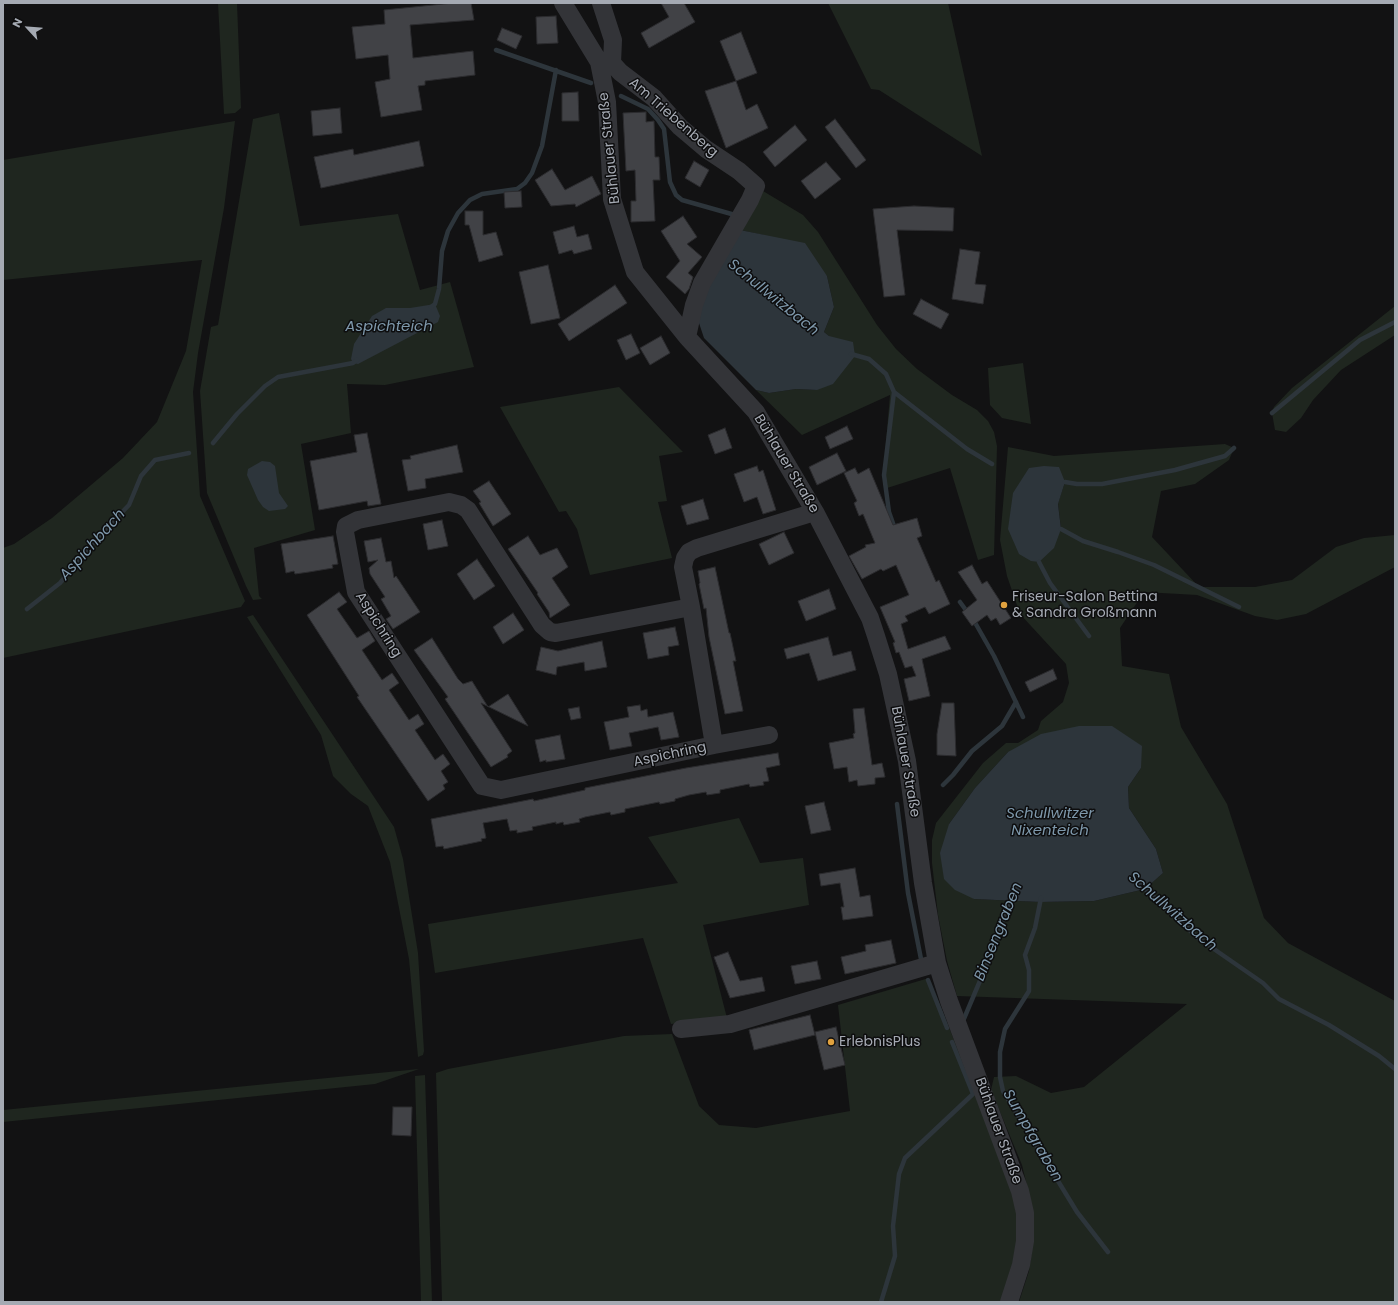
<!DOCTYPE html>
<html>
<head>
<meta charset="utf-8">
<style>
  body { margin:0 }
  #map { position:relative; width:1398px; height:1305px; overflow:hidden; background:#121213; font-family:Poppins,sans-serif }
  canvas { display:block }
  .frame { position:absolute; inset:0; border:4px solid #a5aab3; pointer-events:none }
  .north { position:absolute; left:8px; top:8px; width:40px; height:40px; -webkit-text-stroke:3px #0d0d0e; paint-order:stroke; rotate:296deg; font-size:11px; font-weight:700; line-height:16px; text-align:center; color:#a5aab3 }
  .north::after { content:''; display:block; margin:auto; width:14px; height:18px; background:#a5aab3; clip-path:polygon(50% 0,100% 100%,50% 72%,0 100%) }
</style>
</head>
<body>
<div id="map">
<canvas width="1398" height="1305"></canvas>
<div class="frame"></div>
<div class="north">N</div>
</div>
<script>
const context = document.querySelector('canvas').getContext('2d');
context.lineJoin = 'round';
function paint(path, color) { context.fillStyle = color; context.fill(path, 'evenodd'); }
const toPath = rows => new Path2D(rows.map(r => 'M' + r).join(''));
function strokePath(path, color, width, dash) { context.strokeStyle = color; context.lineWidth = width; context.lineCap = dash ? 'butt' : 'round'; context.setLineDash(dash || []); context.stroke(path); }
function write(font, color, halo, rows, align = 'center') {
  context.font = font + ' Poppins,sans-serif'; context.lineWidth = 3; context.setLineDash([]); context.textBaseline = 'middle'; context.strokeStyle = halo; context.fillStyle = color; for (const [text, x, y, turn = 0] of rows) {
    context.save(); context.translate(x, y); context.rotate((+turn || 0) * Math.PI / 180); context.textAlign = isNaN(turn) ? turn : align; if (halo) context.strokeText(text, 0, 0); context.fillText(text, 0, 0); context.restore();
  }
}
const green = toPath([
  [218,3,237,3,241,108,235,113,224,114],
  [828,3,948,3,982,156,879,90,871,89],
  [279,113,300,226,398,214,420,290,450,282,474,367,385,385,347,384,351,433,301,444,315,530,254,548,259,596,262,599,253,600,246,586,207,493,200,391,211,327,218,325,253,119],
  [235,121,224,208,198,353,193,392,200,496,245,601,241,607,3,658,3,548,14,544,52,518,123,458,157,422,186,351,202,260,3,280,3,160],
  [763,191,803,215,818,232,877,325,896,349,917,369,952,395,977,410,988,421,994,432,997,446,994,555,978,560,950,468,884,489,883,477,890,395,802,435,756,390,769,393,796,389,817,390,829,336,824,332,834,307,827,276,763,235,740,230],
  [1395,306,1395,335,1341,370,1313,400,1301,418,1286,432,1275,430,1272,413,1274,407,1292,388],
  [1023,363,1031,424,1002,418,990,405,988,368],
  [619,387,683,452,659,456,667,501,658,502,672,558,590,575,577,529,566,511,559,512,500,407],
  [1225,444,1234,448,1229,460,1195,484,1161,491,1152,537,1199,587,1255,587,1292,580,1336,547,1364,538,1395,535,1395,567,1306,614,1277,620,1255,616,1197,595,1144,592,1120,628,1122,666,1169,674,1181,727,1227,804,1264,918,1288,943,1395,1001,1395,1302,1019,1302,1029,1271,1034,1234,1031,1202,1022,1165,991,1090,994,1077,1016,1076,1051,1093,1084,1087,1187,1004,957,996,947,961,938,915,932,863,932,840,936,823,983,763,1006,743,1018,743,1038,730,1041,721,1063,702,1069,683,1066,664,1020,614,1007,576,1000,540,1008,447,1054,456],
  [1065,482,1058,503,1061,529,1019,554],
  [1008,752,1141,768,1128,787,1129,808,1156,849,1163,873,1145,889,1094,901,1040,902,974,899,949,824,975,788],
  [253,615,394,827,403,859,418,953,424,1051,423,1055,418,1057,409,959,390,862,368,806,351,794,333,776,321,735,247,617],
  [739,818,760,863,803,858,809,905,703,925,727,1018,671,1024,643,938,435,973,428,924,678,883,648,837],
  [929,978,1011,1181,1016,1211,1017,1237,1013,1271,1003,1302,442,1302,436,1073,448,1069,624,1036,672,1034,699,1106,719,1125,756,1128,850,1111,838,1005],
  [419,1069,375,1084,3,1122,3,1110],
  [425,1075,432,1302,421,1302,415,1076]
]);
const water = toPath([
  [740,230,805,243,827,276,834,307,824,332,829,336,853,342,855,356,833,384,817,390,796,389,769,393,756,390,704,338,698,320,702,295],
  [435,304,440,316,438,322,358,364,353,363,351,359,354,344,372,316,386,308,410,308],
  [262,461,270,462,275,466,279,493,288,506,285,509,269,511,263,507,258,500,247,475,248,469],
  [1044,466,1059,467,1065,482,1058,504,1061,529,1054,548,1039,562,1031,561,1019,554,1008,529,1013,493,1029,468],
  [1079,726,1112,726,1142,746,1141,768,1128,787,1129,808,1156,849,1163,873,1145,889,1094,901,1040,902,974,899,955,890,944,879,940,853,949,824,975,788,1008,752,1041,734]
]);
const stream = toPath([
  [496,50,591,83],
  [621,96,648,109,658,120,664,129,670,182,676,195,682,200,735,215],
  [431,307,435,304,439,289,442,251,448,231,458,213,470,200,482,194,517,189,525,183,532,173,542,146,556,70],
  [851,354,869,359,886,374,894,392,884,475,889,512,895,529],
  [894,392,967,449,992,464],
  [1272,413,1360,340,1395,322],
  [213,443,237,414,265,386,278,377,353,363,357,360],
  [1065,482,1077,484,1102,484,1175,470,1225,456,1234,448],
  [1061,529,1083,541,1118,552,1154,565,1239,607],
  [1039,562,1050,583,1089,636],
  [960,602,968,613],
  [27,609,60,583,98,537,129,505,141,476,155,460,189,453],
  [973,619,994,656,1023,717],
  [943,785,953,775,972,751,1002,726,1016,702],
  [897,804,908,893,921,959],
  [1142,886,1198,938,1263,983,1279,999,1329,1025,1379,1056,1395,1069],
  [1041,898,1035,928,1025,955,1029,970,1029,991,1005,1029,1000,1052,1000,1077,1003,1091,1077,1212,1108,1252],
  [928,980,947,1028],
  [963,1021,993,950,1011,896],
  [881,1302,895,1256,893,1226,899,1174,905,1158,973,1094,952,1042]
]);
const building = toPath([
  [453,3,471,3,474,20,410,25,413,58,473,51,475,75,425,81,425,85,418,86,422,110,381,117,375,82,390,79,388,55,356,59,352,27,385,24,384,10,453,3],
  [661,3,684,3,695,22,649,48,641,33,669,17,661,3],
  [556,16,558,43,537,44,536,17,556,16],
  [502,28,522,36,516,49,497,40,502,28],
  [741,32,757,73,736,81,720,41,741,32],
  [736,81,746,110,757,104,768,128,726,148,705,91,736,81],
  [578,92,579,121,562,121,562,93,578,92],
  [340,108,342,133,313,136,311,111,340,108],
  [646,112,646,122,654,121,655,157,659,157,660,180,653,180,655,221,631,222,631,201,636,201,635,170,626,171,623,113,646,112],
  [835,119,866,160,856,168,825,127,835,119],
  [795,125,807,140,775,167,763,152,795,125],
  [419,141,424,166,321,188,314,157,353,149,354,155,419,141],
  [694,161,709,170,700,187,685,178,694,161],
  [826,162,841,179,815,199,801,181,826,162],
  [552,169,565,190,592,176,601,194,576,207,575,204,551,206,535,180,552,169],
  [521,191,522,207,505,208,504,192,521,191],
  [914,206,954,208,953,231,897,230,905,295,884,297,873,209,914,206],
  [465,211,483,211,483,235,496,232,503,255,479,262,469,225,465,225,465,211],
  [683,216,697,237,687,244,702,257,688,273,693,277,689,289,685,294,666,277,680,261,661,231,683,216],
  [574,226,577,237,588,234,592,249,574,254,572,250,559,254,553,232,574,226],
  [960,249,980,252,975,284,986,285,983,304,952,299,960,249],
  [548,265,560,318,531,324,519,272,548,265],
  [615,285,627,303,569,341,558,324,615,285],
  [921,299,949,314,941,329,913,314,921,299],
  [631,334,640,353,626,360,617,340,631,334],
  [661,336,670,353,650,365,640,348,661,336],
  [847,426,853,439,830,449,825,437,847,426],
  [725,428,732,448,715,454,708,435,725,428],
  [367,433,381,504,368,506,367,501,319,510,310,461,357,452,354,435,367,433],
  [457,445,463,472,425,479,426,488,408,491,402,460,411,459,410,456,457,445],
  [837,453,846,471,817,485,809,467,837,453],
  [757,466,759,472,763,470,776,510,763,514,757,497,744,502,734,474,757,466],
  [855,468,858,474,869,468,893,525,917,518,922,536,917,538,936,582,939,580,950,604,929,614,925,607,905,616,908,621,901,624,908,649,945,636,951,649,922,659,930,696,909,701,904,679,916,676,912,666,905,668,899,652,896,653,893,643,895,642,880,607,909,595,896,565,883,571,881,569,862,579,849,556,866,547,865,545,875,543,863,514,859,516,854,503,857,501,844,473,855,468],
  [489,481,511,514,493,526,479,503,481,502,473,491,489,481],
  [703,499,709,519,687,525,681,506,703,499],
  [442,520,448,546,428,550,423,524,442,520],
  [784,532,794,553,769,565,759,544,784,532],
  [333,536,338,564,332,565,333,568,309,572,295,574,294,571,286,573,281,544,333,536],
  [528,536,540,555,557,548,568,567,552,578,570,605,550,618,549,612,537,594,538,593,508,549,528,536],
  [381,538,386,562,391,561,394,578,396,576,420,612,393,629,386,619,391,616,381,599,385,597,370,574,369,568,378,560,368,562,364,541,381,538],
  [477,559,495,586,474,600,457,574,477,559],
  [972,565,982,584,987,581,1011,618,1000,625,996,618,991,621,987,615,972,626,962,612,977,600,958,572,972,565],
  [715,567,729,633,730,633,736,661,733,661,743,711,725,714,709,637,706,608,704,609,699,584,700,583,698,571,715,567],
  [829,589,836,609,806,621,798,601,829,589],
  [339,592,347,602,337,609,357,638,369,631,375,641,362,650,382,680,392,673,399,683,389,690,409,720,418,714,424,724,415,730,435,760,443,754,450,764,441,771,448,782,443,785,445,789,428,801,357,697,359,696,307,615,339,592],
  [513,613,524,630,503,644,493,627,513,613],
  [675,627,679,645,668,647,669,655,648,659,643,633,675,627],
  [828,637,833,656,851,651,856,670,818,681,809,653,787,659,784,649,828,637],
  [432,638,458,679,463,684,472,681,488,707,508,694,528,726,481,703,512,751,507,755,508,757,491,767,445,699,448,697,414,650,432,638],
  [602,641,607,667,585,671,584,662,557,667,556,675,536,670,541,647,558,651,602,641],
  [1053,669,1057,679,1030,692,1025,682,1053,669],
  [942,703,954,703,956,756,937,755,937,734,942,703],
  [640,705,641,711,647,709,648,717,673,712,679,737,661,740,658,727,629,733,632,746,610,750,604,722,629,717,627,707,640,705],
  [579,707,581,718,571,720,568,709,579,707],
  [864,708,872,765,882,763,885,777,875,778,875,784,858,786,857,780,849,782,847,767,834,769,829,743,854,738,853,734,855,733,853,709,864,708],
  [560,735,565,759,546,762,546,760,540,762,535,740,560,735],
  [778,753,780,765,766,768,769,781,763,782,764,785,750,787,749,784,720,790,720,793,707,795,706,792,689,795,675,799,675,801,660,804,659,802,625,809,625,812,611,815,610,812,585,817,579,819,580,822,564,825,563,822,556,824,556,822,532,827,533,830,517,833,517,830,510,831,507,819,483,823,486,838,481,839,482,841,444,849,443,846,436,847,431,819,533,799,534,801,585,790,585,788,686,768,778,753],
  [824,802,831,830,811,834,805,806,824,802],
  [855,868,860,897,870,895,873,916,843,920,841,907,844,907,840,883,821,886,819,874,855,868],
  [891,940,896,963,845,974,841,957,866,951,865,945,891,940],
  [728,952,740,981,762,977,765,991,730,998,714,957,728,952],
  [817,961,821,979,795,984,791,966,817,961],
  [810,1015,815,1035,754,1050,749,1030,810,1015],
  [836,1027,845,1065,824,1070,815,1032,836,1027],
  [393,1107,412,1107,411,1136,392,1135,393,1107]
]);
const minor = toPath([
  [563,3,599,62,607,102,612,199,635,272,687,337,756,412,815,512,870,618,876,636,888,674,907,761,923,883,937,963,949,1001,1020,1191,1025,1213,1025,1241,1021,1265,1009,1302],
  [600,62,612,63,613,40,601,3],
  [612,63,620,72,654,98,680,127,706,149,739,171,756,186,750,200,702,283,694,305,687,337],
  [691,607,556,633,550,632,542,625,468,510,461,505,449,502,358,520,346,526,345,532,356,592,482,786,501,790,714,745,691,607,683,567,685,558,689,552,697,548,815,512],
  [714,745,769,735],
  [681,1029,730,1024,937,963]
]);
const markers = [
  [1004,605,4,"#e0a13e"],
  [831,1042,4,"#e0a13e"]
];
const streetNames = [
  ["Am Triebenberg",673,118,41],
  ["Bühlauer Straße",610,148,-96],
  ["Bühlauer Straße",786,464,59],
  ["Aspichring",378,625,58],
  ["Aspichring",670,755,-12],
  ["Bühlauer Straße",905,762,80],
  ["Bühlauer Straße",998,1131,70]
];
const poiNames = [
  ["Friseur-Salon Bettina",1012,597],
  ["& Sandra Großmann",1012,613],
  ["ErlebnisPlus",839,1042]
];
const waterNames = [
  ["Schullwitzbach",773,298,39],
  ["Aspichteich",389,327],
  ["Aspichbach",93,545,-48],
  ["Schullwitzer",1050,814],
  ["Nixenteich",1050,831],
  ["Schullwitzbach",1172,912,41],
  ["Binsengraben",999,932,-68],
  ["Sumpfgraben",1032,1136,60]
];
paint(green, '#1f261f');
paint(water, '#2d353b');
strokePath(stream, '#2d353b', 4.5);
paint(building, '#414246');
strokePath(building, '#2c2c2f', 1);
strokePath(minor, '#333438', 18);
for (const [x, y, r, color] of markers) { const dot = new Path2D(); dot.arc(x, y, r, 0, 2 * Math.PI); context.fillStyle = color; context.fill(dot); strokePath(dot, '#0d0d0e', 1.5); }
write('14px', '#a5aab3', '#0d0d0e', streetNames);
write('14px', '#a5aab3', '#0d0d0e', poiNames, 'left');
write('italic 15px', '#7e98ab', '#0d0d0e', waterNames);
</script>
</body>
</html>
